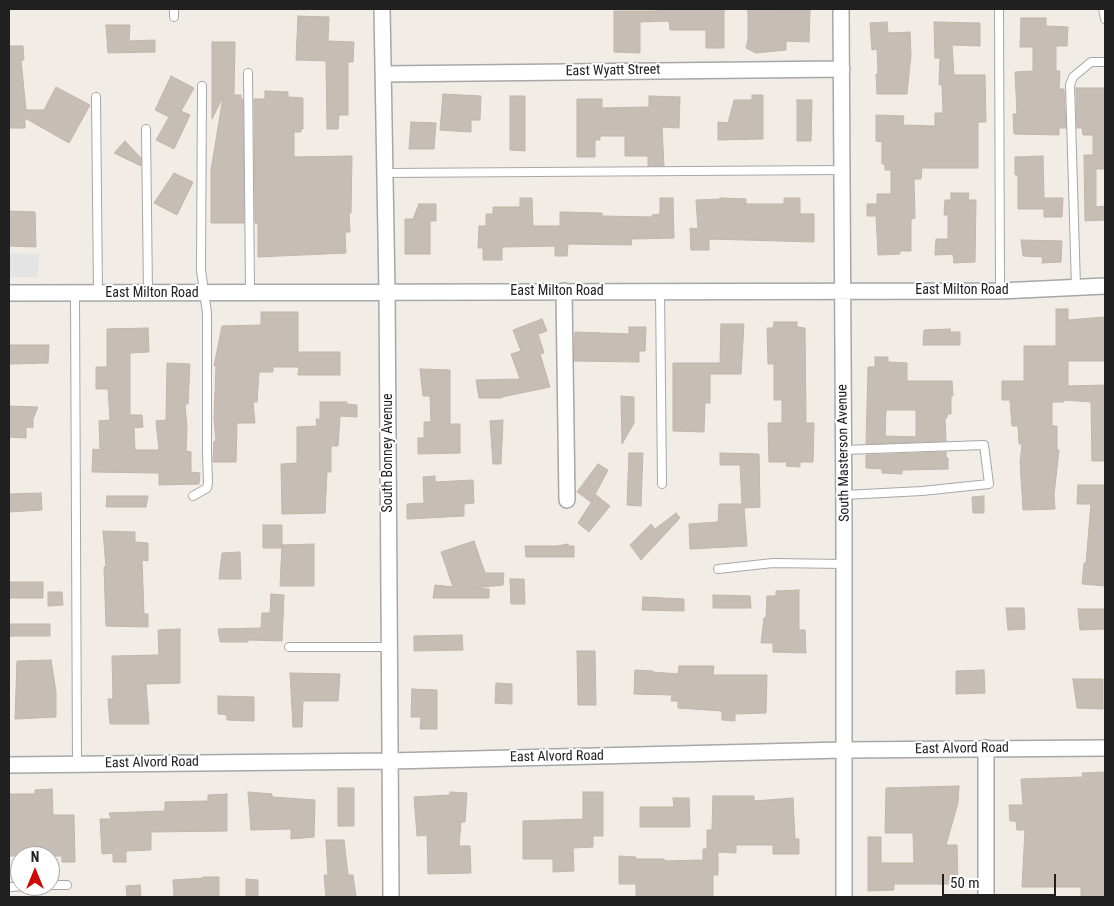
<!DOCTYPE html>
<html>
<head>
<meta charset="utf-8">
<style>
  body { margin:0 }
  #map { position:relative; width:1114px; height:906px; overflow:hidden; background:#f1ede6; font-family:"Roboto Condensed",sans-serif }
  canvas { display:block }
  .frame { position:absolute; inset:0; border:10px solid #202020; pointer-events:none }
  .north { position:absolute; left:10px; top:846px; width:50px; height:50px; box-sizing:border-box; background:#fff; border:1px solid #a6a6a6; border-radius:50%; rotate:0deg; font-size:14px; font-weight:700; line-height:20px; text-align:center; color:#202020 }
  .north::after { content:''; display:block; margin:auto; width:18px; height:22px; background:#cf0700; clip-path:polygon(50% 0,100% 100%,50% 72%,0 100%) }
  .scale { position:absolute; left:942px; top:874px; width:114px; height:22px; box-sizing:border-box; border:2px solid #202020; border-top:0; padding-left:6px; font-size:15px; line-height:18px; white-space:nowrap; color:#202020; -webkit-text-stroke:4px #fff; paint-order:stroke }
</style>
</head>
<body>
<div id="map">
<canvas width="1114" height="906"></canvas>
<div class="frame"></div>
<div class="north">N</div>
<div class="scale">50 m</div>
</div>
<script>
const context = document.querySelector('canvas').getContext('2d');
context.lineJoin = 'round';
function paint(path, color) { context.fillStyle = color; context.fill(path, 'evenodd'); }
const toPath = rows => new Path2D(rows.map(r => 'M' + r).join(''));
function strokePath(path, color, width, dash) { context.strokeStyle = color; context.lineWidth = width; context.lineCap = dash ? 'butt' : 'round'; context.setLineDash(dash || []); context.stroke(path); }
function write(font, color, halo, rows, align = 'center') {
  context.font = font + ' "Roboto Condensed",sans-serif'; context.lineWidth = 4; context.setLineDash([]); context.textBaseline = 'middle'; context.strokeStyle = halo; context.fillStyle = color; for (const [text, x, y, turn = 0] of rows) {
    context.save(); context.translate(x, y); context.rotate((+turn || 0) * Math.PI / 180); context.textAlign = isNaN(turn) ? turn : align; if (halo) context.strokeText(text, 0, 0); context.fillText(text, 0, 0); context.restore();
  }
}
const parking = toPath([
  [9,253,39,254,38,277,9,277]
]);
const building = toPath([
  [656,9,724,9,724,48,706,48,706,30,670,30,669,21,640,22,640,53,614,52,614,11,656,11,656,9],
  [748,9,810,10,809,42,786,41,786,50,756,53,746,48,748,39,748,9],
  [298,16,329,17,328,41,354,42,353,62,348,62,348,115,339,115,338,129,327,129,326,61,296,60,298,16],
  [1021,18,1046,18,1046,26,1068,27,1067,46,1056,46,1056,71,1060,71,1059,89,1064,89,1066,128,1059,128,1059,135,1014,134,1013,114,1017,114,1015,72,1033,71,1033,47,1020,47,1021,18],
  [887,22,888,33,910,32,911,55,907,94,877,94,876,74,878,74,877,49,872,50,870,23,887,22],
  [934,22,980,23,980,46,952,45,954,75,985,75,986,122,978,122,978,168,922,168,921,179,914,179,915,218,911,219,911,251,900,251,900,254,878,255,876,216,867,216,867,204,877,204,877,194,891,194,891,170,885,170,885,164,882,164,882,142,876,141,876,115,904,116,903,125,935,126,935,113,943,113,942,85,939,85,940,58,935,58,934,22],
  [106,25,130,25,129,41,155,40,155,52,108,53,106,25],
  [212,42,235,42,234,95,241,95,241,99,243,99,244,223,211,223,211,170,223,97,212,119,212,42],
  [9,46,23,46,24,60,21,60,26,110,44,110,56,87,90,105,69,143,25,118,25,128,9,128,9,46],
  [171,76,194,88,181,111,190,115,174,149,156,140,169,117,155,110,171,76],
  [1076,88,1105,88,1105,169,1096,169,1096,207,1105,206,1105,220,1085,221,1084,155,1093,155,1093,135,1083,135,1082,128,1077,128,1076,88],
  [265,91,288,92,288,97,303,98,303,129,301,129,301,132,294,132,294,157,352,156,351,213,349,213,350,232,345,232,346,253,258,257,258,223,255,223,254,99,265,99,265,91],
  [443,94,481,96,480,120,471,120,471,132,440,130,443,94],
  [752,95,763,95,763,139,718,140,718,122,728,123,734,100,752,100,752,95],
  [510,96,525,96,525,151,510,150,510,96],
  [649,96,680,97,679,128,662,127,664,166,648,166,648,156,625,156,625,136,600,136,600,140,595,140,595,157,577,157,577,99,602,99,602,108,649,107,649,96],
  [797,100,812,100,811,141,797,141,797,100],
  [411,122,436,123,434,149,409,149,411,122],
  [125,141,141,158,141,166,114,153,125,141],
  [1043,156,1044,198,1063,198,1062,217,1044,217,1044,209,1018,209,1018,175,1015,175,1015,157,1043,156],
  [174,173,193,182,177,215,154,203,174,173],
  [951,193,969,193,968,200,976,200,975,262,954,263,953,254,935,255,936,239,948,239,948,215,944,215,945,200,951,200,951,193],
  [520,198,532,198,533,226,560,226,560,212,602,213,602,216,652,217,652,215,660,214,660,198,673,198,674,238,632,239,631,245,568,244,567,256,555,256,555,246,502,247,502,260,483,260,483,248,478,248,479,226,486,226,486,214,493,214,493,207,520,207,520,198],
  [720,198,746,199,746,204,784,204,784,198,800,198,800,214,814,214,814,242,709,239,709,250,691,250,690,228,698,229,696,200,720,199,720,198],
  [419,204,436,204,436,221,430,221,430,254,405,254,405,219,413,219,419,204],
  [9,211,35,212,36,247,9,246,9,211],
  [1021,240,1062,241,1061,262,1042,263,1043,257,1023,256,1021,240],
  [1056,309,1068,309,1068,320,1105,317,1105,361,1068,361,1068,386,1105,385,1105,461,1092,461,1091,402,1064,400,1064,402,1052,402,1052,426,1057,426,1057,450,1059,450,1054,495,1055,509,1023,510,1020,462,1022,444,1019,444,1018,426,1012,426,1010,400,1002,400,1002,381,1024,381,1024,346,1056,346,1056,309],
  [261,312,298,312,298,352,340,352,340,375,298,375,299,367,273,367,273,372,259,372,257,402,253,402,255,423,237,423,236,462,213,462,214,441,216,441,214,419,216,366,214,366,222,326,261,325,261,312],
  [542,319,547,331,538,334,544,353,540,354,550,387,502,397,502,398,479,398,476,380,520,379,511,354,521,351,513,330,542,319],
  [774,322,797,322,797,327,805,328,806,423,814,423,813,462,800,462,800,467,786,466,787,462,769,462,768,423,782,423,782,400,774,400,774,364,768,364,767,328,773,328,774,322],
  [721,324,744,324,741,374,710,374,710,403,705,403,704,432,673,431,673,363,720,363,721,324],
  [629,327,646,327,645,351,639,351,639,362,574,361,575,332,629,334,629,327],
  [148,328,149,352,130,353,130,415,142,415,143,427,134,428,135,450,159,450,156,421,166,420,167,363,190,364,188,404,185,404,187,428,186,451,191,452,191,472,200,473,199,484,159,485,159,473,92,472,93,449,100,450,99,421,110,420,108,389,96,389,96,367,107,367,107,329,148,328],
  [950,329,950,332,960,332,960,345,923,345,924,330,950,329],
  [9,345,49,345,48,363,9,364,9,345],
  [875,357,888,357,888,362,907,363,907,381,952,381,953,396,951,396,951,414,947,414,947,418,945,418,946,441,866,444,868,367,875,367,875,357],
  [886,410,916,410,916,437,885,436,886,410],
  [420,369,450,370,450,424,460,424,460,453,418,454,418,438,424,438,424,422,431,422,430,396,423,396,420,369],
  [621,396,634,397,634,423,622,444,621,396],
  [320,402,347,402,346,404,357,405,357,417,340,416,338,446,331,446,331,472,327,472,325,513,282,514,281,464,297,463,297,427,317,426,316,419,320,419,320,402],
  [9,406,38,407,33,419,33,428,26,427,26,438,9,437,9,406],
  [503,420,501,464,493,464,490,421,503,420],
  [946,452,946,458,948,458,948,469,902,470,902,474,882,473,882,469,866,468,866,455,946,452],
  [629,453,643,453,641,506,627,505,629,453],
  [720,453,759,454,760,507,744,508,747,546,690,549,689,524,718,522,719,504,742,504,740,465,720,465,720,453],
  [598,464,608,470,591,502,577,492,598,464],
  [435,476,435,482,473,480,474,503,464,504,464,516,407,519,407,504,424,503,423,477,435,476],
  [1078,485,1105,485,1105,586,1082,584,1084,563,1086,563,1091,504,1077,504,1078,485],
  [41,493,42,510,9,512,9,494,41,493],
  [596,495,610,506,589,532,578,523,596,495],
  [107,496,148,496,146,507,106,507,107,496],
  [984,496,984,513,973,513,972,497,984,496],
  [676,513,680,518,641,560,630,545,651,524,655,529,676,513],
  [263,525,282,525,282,548,263,548,263,525],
  [103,531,135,532,135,542,148,543,148,561,142,560,144,614,148,614,148,627,106,626,104,567,106,567,103,531],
  [474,541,485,573,504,573,503,585,473,588,489,589,489,598,433,598,435,585,453,587,441,552,474,541],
  [314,544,314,586,280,586,282,545,314,544],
  [568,544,568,546,574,546,574,557,526,557,525,546,557,546,568,544],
  [240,552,241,579,219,579,222,553,240,552],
  [510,579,524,579,525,604,511,604,510,579],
  [9,582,43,582,43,598,9,598,9,582],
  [799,590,799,630,805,630,806,653,773,652,773,643,761,643,764,618,766,618,767,596,776,596,776,591,799,590],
  [48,592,62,592,63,605,48,606,48,592],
  [271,594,284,595,282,641,248,640,248,642,220,642,218,629,261,628,262,613,270,613,271,594],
  [713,595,750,596,751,608,713,608,713,595],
  [643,597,684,599,684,611,642,610,643,597],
  [1006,608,1024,608,1025,629,1008,630,1006,608],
  [1078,609,1105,609,1105,629,1080,630,1078,609],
  [9,624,50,624,50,636,9,636,9,624],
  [180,629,180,683,146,684,149,724,110,724,108,699,113,699,112,656,159,655,158,630,180,629],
  [462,635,463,650,414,651,414,636,462,635],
  [577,651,595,651,596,705,578,705,577,651],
  [51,660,56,692,56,717,15,719,17,661,51,660],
  [679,666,714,666,713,675,767,675,766,713,735,714,735,721,722,720,722,711,678,708,678,701,671,701,672,695,634,694,635,670,653,671,653,672,678,674,679,666],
  [984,670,985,693,956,694,956,671,984,670],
  [290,673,340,674,338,701,303,701,302,727,293,727,290,673],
  [1073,679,1103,679,1103,709,1077,708,1073,679],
  [496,683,512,684,512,704,495,703,496,683],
  [412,689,437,690,437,729,420,729,421,717,411,717,412,689],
  [218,696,254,697,254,721,227,720,227,715,218,714,218,696],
  [1105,772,1105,897,1081,897,1081,887,1022,887,1025,830,1017,830,1016,821,1010,821,1009,805,1023,805,1021,779,1083,777,1082,773,1105,772],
  [959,786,958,803,946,845,957,845,958,884,894,884,894,890,868,891,868,837,881,837,881,863,914,863,913,833,885,833,886,788,959,786],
  [338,788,354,788,354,826,338,826,338,788],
  [52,789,53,815,74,815,75,862,62,862,62,856,9,856,9,794,35,794,35,790,52,789],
  [248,792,272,794,272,797,315,800,314,837,291,839,291,829,251,830,248,792],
  [450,792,467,793,465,822,461,822,459,846,470,846,471,873,428,874,427,835,417,836,414,797,450,795,450,792],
  [583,792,603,792,603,836,593,836,593,847,573,848,574,871,553,872,553,859,523,859,523,821,583,819,583,792],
  [227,794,227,831,151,832,151,850,126,851,126,862,113,862,113,853,102,854,100,819,111,819,109,813,165,811,165,802,208,801,208,795,227,794],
  [713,796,754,796,754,801,793,798,795,839,799,839,799,854,773,854,773,845,736,845,736,853,718,852,718,875,713,875,713,897,636,897,636,884,619,884,619,856,636,857,636,859,664,859,665,861,703,860,703,849,707,849,707,830,712,830,713,796],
  [673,798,689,798,690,827,640,827,640,807,674,807,673,798],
  [326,840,344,840,348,875,353,875,356,897,326,897,324,875,328,875,326,840],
  [203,877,219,877,219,897,174,897,173,880,203,878,203,877],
  [246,879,258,880,258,897,246,897,246,879],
  [140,885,141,897,127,897,126,886,140,885]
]);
const service = toPath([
  [174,9,174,17],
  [999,9,1000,291],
  [1103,9,1105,19],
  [248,73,250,292],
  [96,97,98,293],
  [146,129,148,293],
  [385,173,841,170],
  [1076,287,1070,85,1073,77,1091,62,1105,62],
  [660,291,662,484],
  [75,293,77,764],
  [844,450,984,445,989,484,922,491,844,495],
  [193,496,207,488,208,482,207,452,207,313,201,270,202,86],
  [718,569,773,563,844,564],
  [289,647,389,647],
  [50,885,67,885],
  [9,887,31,886]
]);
const minor = toPath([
  [382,9,387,291,391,897],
  [841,9,844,524,844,897],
  [384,74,842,69],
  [564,291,567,500],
  [9,293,1000,291,1105,286],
  [986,748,986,897],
  [9,765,390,761,843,750,1105,748]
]);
const streetNames = [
  ["East Wyatt Street",613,71,-1],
  ["East Milton Road",962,290],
  ["East Milton Road",557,291],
  ["East Milton Road",152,293],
  ["South Bonney Avenue",388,453,-90],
  ["South Masterson Avenue",844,453,-91],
  ["East Alvord Road",962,749,-1],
  ["East Alvord Road",557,757,-1],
  ["East Alvord Road",152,763,-1]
];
paint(parking, '#e4e4e4');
paint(building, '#c6bdb5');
strokePath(building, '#c3b5a7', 1);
strokePath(service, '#a7a7a7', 10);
strokePath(minor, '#a7a7a7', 18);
strokePath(service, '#fff', 8);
strokePath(minor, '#fff', 15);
write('14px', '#202020', '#fff', streetNames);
</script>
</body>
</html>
